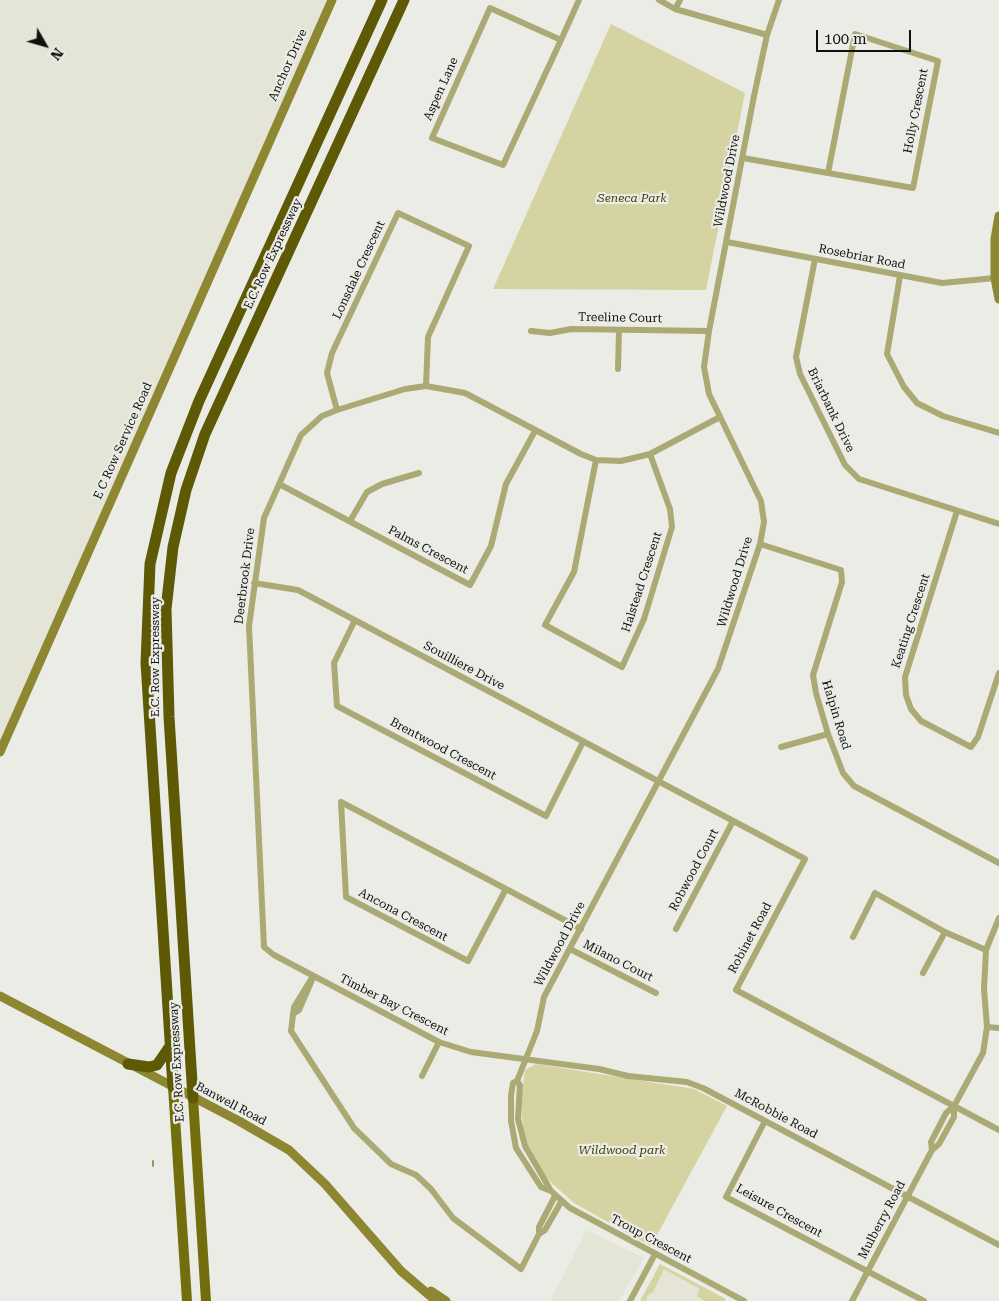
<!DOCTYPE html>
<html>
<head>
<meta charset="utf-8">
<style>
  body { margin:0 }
  #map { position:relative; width:999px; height:1301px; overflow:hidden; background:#ecece7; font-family:"Roboto Serif",serif }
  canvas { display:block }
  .north { position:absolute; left:20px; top:20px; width:50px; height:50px; -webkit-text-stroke:4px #ecece7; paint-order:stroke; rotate:128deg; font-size:14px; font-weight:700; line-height:20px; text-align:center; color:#10100e }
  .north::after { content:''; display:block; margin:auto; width:18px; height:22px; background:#10100e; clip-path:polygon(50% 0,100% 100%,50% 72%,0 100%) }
  .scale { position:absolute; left:816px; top:30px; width:95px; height:22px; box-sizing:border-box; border:2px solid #10100e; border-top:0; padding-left:6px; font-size:15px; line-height:18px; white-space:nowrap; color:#10100e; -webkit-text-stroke:4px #ecece7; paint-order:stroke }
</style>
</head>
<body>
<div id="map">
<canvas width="999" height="1301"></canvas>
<div class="north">N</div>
<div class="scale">100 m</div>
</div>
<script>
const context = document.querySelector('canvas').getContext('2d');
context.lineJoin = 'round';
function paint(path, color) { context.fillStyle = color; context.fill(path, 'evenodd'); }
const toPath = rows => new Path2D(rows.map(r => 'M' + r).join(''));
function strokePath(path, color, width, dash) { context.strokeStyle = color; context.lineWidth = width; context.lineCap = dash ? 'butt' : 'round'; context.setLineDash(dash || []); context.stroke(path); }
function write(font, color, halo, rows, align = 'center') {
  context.font = font + ' "Roboto Serif",serif'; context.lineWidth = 4.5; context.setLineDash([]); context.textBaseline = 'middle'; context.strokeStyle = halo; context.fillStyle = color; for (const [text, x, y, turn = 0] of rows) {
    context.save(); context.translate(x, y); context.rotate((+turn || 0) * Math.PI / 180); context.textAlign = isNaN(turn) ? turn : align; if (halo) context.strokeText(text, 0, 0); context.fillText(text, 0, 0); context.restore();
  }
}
const built = toPath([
  [0,0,328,0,0,745],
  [587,1230,644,1258,619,1301,550,1301],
  [661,1266,724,1301,642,1301]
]);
const green = toPath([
  [611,24,745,93,706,290,493,289],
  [536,1064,694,1089,727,1106,651,1246,574,1203,544,1176,524,1140,521,1103,525,1070],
  [660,1264,726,1299,725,1301,705,1301,697,1296,700,1289,664,1269,653,1292,647,1296,646,1301,640,1301]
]);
const stream = toPath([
  [153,1166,153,1161]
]);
const street = toPath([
  [659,0,675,9,767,35],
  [675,9,680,0],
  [561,40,490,8,432,138,503,165,561,40,579,0],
  [743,158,913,188,938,61,855,34,828,173],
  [727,242,942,283,995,278],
  [815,259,796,357,800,374,845,465,859,479,999,524],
  [900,276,887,354,904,387,917,403,943,416,999,433],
  [531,331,550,333,571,329,709,331],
  [618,369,619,330],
  [337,410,327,373,332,353,398,213,469,246,428,337,426,386],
  [720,417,650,454,621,461,596,460,581,454,465,393,426,386,405,389,337,410,322,416,301,435,264,518,249,626,264,947,274,955,439,1042,471,1052,599,1069,628,1076,687,1082,703,1088,999,1245],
  [596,460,574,572,545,625,622,667,644,619,672,527,670,509,650,454],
  [279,484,470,585,491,546,506,484,535,431],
  [957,511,905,677,906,695,911,709,921,721,971,747,978,737,999,673],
  [350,521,367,492,382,484,419,473],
  [760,544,841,570,842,582,813,675,816,693,828,734,843,773,854,786,999,863],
  [254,583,298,590,805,859,736,990,999,1130],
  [355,620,334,663,337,706,546,816,583,742],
  [781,747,828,734],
  [506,889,468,961,346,897,341,802,506,889,572,924,581,929],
  [676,929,733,821],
  [853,937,875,893,945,932,986,950],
  [570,949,656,993],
  [923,973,945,932],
  [313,976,294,1007,291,1031,354,1128,391,1164,416,1175,431,1189,453,1218,521,1269,539,1234,545,1230,561,1202],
  [293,1014,299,1010,312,980],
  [987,1027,999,1028],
  [422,1076,439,1042],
  [517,1081,520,1085,518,1119,525,1146,551,1191],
  [765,1121,726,1197,924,1301],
  [932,1150,931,1142,946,1113,954,1106,983,1053,987,1027,984,989,986,950,999,918],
  [539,1234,539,1227,555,1196],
  [630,1301,655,1254],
  [744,1301,570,1208,551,1191,541,1187,516,1148,511,1121,511,1096,513,1083,517,1081,537,1031,544,997,718,669,760,544,764,522,761,501,709,394,704,367,709,331,754,96,767,35,779,0],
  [852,1301,932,1150,939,1144,954,1117,954,1106]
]);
const secondary = toPath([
  [999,216,995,239,995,278,999,299],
  [0,752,332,0],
  [0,996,239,1121,289,1150,325,1184,401,1271,436,1301],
  [431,1291,446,1301]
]);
const primary = toPath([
  [173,1087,187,1301],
  [193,1098,206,1301]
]);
const highway = toPath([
  [128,1064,149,1067,157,1065,170,1046],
  [173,1087,146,663,150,564,171,473,199,401,382,0],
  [193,1098,169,717,166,609,173,547,186,490,205,434,404,0]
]);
const streetNames = [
  ["Anchor Drive",288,65,-66],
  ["Aspen Lane",441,89,-66],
  ["Holly Crescent",916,111,-79],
  ["Wildwood Drive",727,181,-79],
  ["E.C. Row Expressway",273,254,-65],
  ["Rosebriar Road",862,257,11],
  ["Lonsdale Crescent",359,270,-65],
  ["Treeline Court",620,318,1],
  ["Briarbank Drive",831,410,64],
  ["E C Row Service Road",123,441,-66],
  ["Palms Crescent",428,550,28],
  ["Deerbrook Drive",245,576,-83],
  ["Halstead Crescent",642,582,-72],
  ["Wildwood Drive",735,582,-73],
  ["Keating Crescent",911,621,-72],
  ["E.C. Row Expressway",155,657,-90],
  ["Souilliere Drive",464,666,28],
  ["Halpin Road",836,715,73],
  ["Brentwood Crescent",443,749,28],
  ["Robwood Court",694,870,-62],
  ["Ancona Crescent",403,915,28],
  ["Robinet Road",750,938,-62],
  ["Wildwood Drive",560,944,-62],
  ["Milano Court",618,961,27],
  ["Timber Bay Crescent",394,1005,27],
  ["E.C. Row Expressway",177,1062,-93],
  ["Banwell Road",231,1104,28],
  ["McRobbie Road",776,1114,28],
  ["Leisure Crescent",779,1211,29],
  ["Mulberry Road",882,1220,-62],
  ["Troup Crescent",651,1239,28]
];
const parkNames = [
  ["Seneca Park",632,198],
  ["Wildwood park",622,1150]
];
paint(built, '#e4e4d7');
paint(green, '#d4d3a1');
strokePath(stream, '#97945e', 2);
strokePath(street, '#aba974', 6);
strokePath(secondary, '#8c8730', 9);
strokePath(primary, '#736e0d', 10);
strokePath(highway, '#5e5904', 11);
write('12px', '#10100e', '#ecece7', streetNames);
write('italic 12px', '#413e00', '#ecece7', parkNames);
</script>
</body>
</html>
